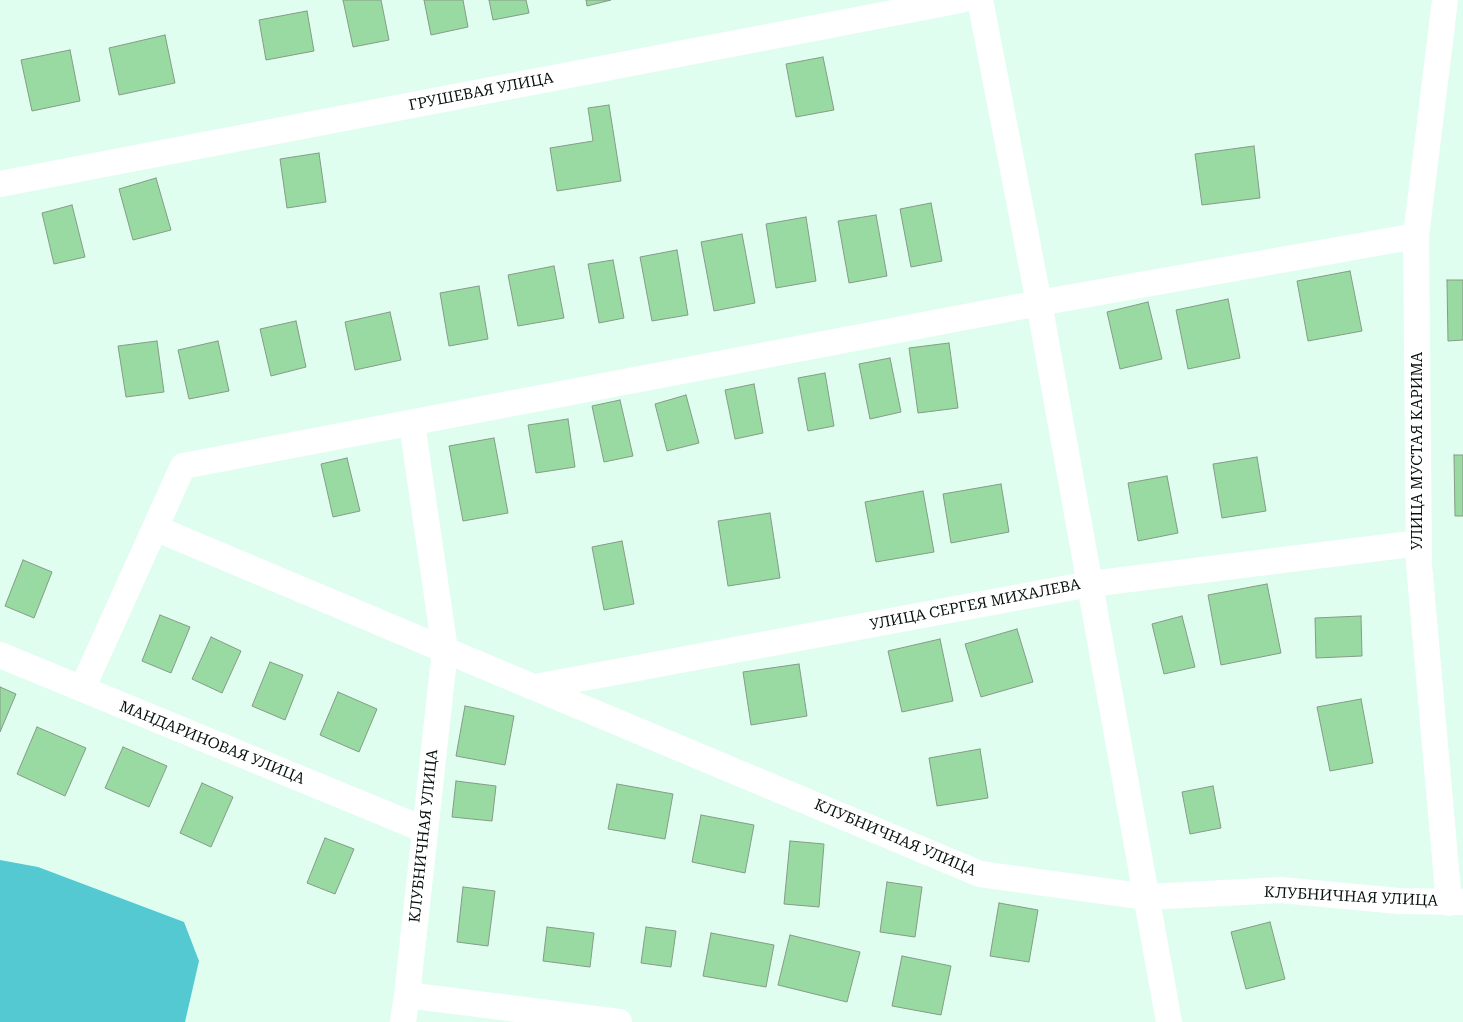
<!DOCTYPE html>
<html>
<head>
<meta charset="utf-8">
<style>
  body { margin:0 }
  canvas { display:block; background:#dffeef }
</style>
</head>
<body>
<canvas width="1463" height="1022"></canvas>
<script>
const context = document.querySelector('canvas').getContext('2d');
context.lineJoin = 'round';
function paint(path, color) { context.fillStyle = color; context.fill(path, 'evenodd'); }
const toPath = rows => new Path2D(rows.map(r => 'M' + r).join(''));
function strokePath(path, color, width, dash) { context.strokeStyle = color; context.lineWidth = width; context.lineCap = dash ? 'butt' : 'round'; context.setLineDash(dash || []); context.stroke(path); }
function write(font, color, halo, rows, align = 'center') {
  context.font = font + ' "Roboto Serif",serif'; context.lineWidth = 5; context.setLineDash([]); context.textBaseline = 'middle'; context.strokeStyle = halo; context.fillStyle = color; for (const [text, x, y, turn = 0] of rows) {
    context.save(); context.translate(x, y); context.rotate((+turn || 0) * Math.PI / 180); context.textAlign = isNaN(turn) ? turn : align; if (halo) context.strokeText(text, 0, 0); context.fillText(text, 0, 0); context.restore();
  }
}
const water = toPath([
  [0,860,38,867,184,922,199,961,185,1022,0,1022]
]);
const building = toPath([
  [343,0,381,0,389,40,353,47,343,0],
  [424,0,463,0,468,27,431,35,424,0],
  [489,0,526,0,529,13,493,20,489,0],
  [586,0,611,0,587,6,586,0],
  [307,11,314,51,266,60,259,20,307,11],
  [165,35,175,83,119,95,109,48,165,35],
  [70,50,80,101,32,111,21,60,70,50],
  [823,57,834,110,796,117,786,64,823,57],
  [609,105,621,181,557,191,550,148,593,141,588,108,609,105],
  [1254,146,1260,198,1202,205,1195,154,1254,146],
  [319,153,326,202,287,208,280,159,319,153],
  [156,178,171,230,133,240,119,189,156,178],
  [931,203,942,261,911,267,900,209,931,203],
  [72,205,85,257,54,264,42,213,72,205],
  [876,215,887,276,849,283,838,221,876,215],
  [806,217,816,281,776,288,766,224,806,217],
  [742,234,755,303,714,311,701,242,742,234],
  [677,250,688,315,652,321,640,257,677,250],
  [613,260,624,318,599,323,588,264,613,260],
  [554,266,564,318,518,326,508,275,554,266],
  [1350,271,1362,331,1308,341,1297,281,1350,271],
  [1447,280,1463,280,1463,340,1448,341,1447,280],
  [479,286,488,339,449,346,440,293,479,286],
  [1228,299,1240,358,1188,369,1176,310,1228,299],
  [1148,302,1162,359,1120,369,1107,312,1148,302],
  [390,312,401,360,355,370,345,322,390,312],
  [296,321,306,367,271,376,260,329,296,321],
  [157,341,164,392,126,397,118,346,157,341],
  [218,341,229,391,189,399,178,350,218,341],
  [949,343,958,408,918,413,909,348,949,343],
  [890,358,901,412,870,419,859,364,890,358],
  [825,373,834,426,808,431,798,378,825,373],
  [754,384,763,433,735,439,725,390,754,384],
  [686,395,699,443,667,451,655,404,686,395],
  [620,400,633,456,604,462,592,406,620,400],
  [568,419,575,467,536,473,528,425,568,419],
  [494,438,508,513,463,521,449,446,494,438],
  [1454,455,1463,455,1463,516,1455,516,1454,455],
  [1257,457,1266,511,1222,518,1213,464,1257,457],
  [347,458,360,511,333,517,321,464,347,458],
  [1167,476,1178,533,1138,541,1128,483,1167,476],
  [1001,484,1009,532,951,543,943,494,1001,484],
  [923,491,934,552,876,562,865,502,923,491],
  [770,513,780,578,728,586,718,521,770,513],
  [622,541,634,604,604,610,592,547,622,541],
  [23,560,52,572,34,618,5,606,23,560],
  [1267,584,1281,653,1221,665,1208,595,1267,584],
  [160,615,190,627,171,673,142,661,160,615],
  [1182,616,1195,667,1164,674,1152,624,1182,616],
  [1361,616,1362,656,1316,658,1315,618,1361,616],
  [1017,629,1033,682,981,697,965,644,1017,629],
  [211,637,241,651,222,693,192,679,211,637],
  [940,639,953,701,902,712,888,651,940,639],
  [270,662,303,675,285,720,252,706,270,662],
  [799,664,807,716,751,725,743,672,799,664],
  [0,687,16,694,0,732,0,687],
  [338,692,377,709,359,752,320,735,338,692],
  [1361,699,1373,763,1330,771,1317,707,1361,699],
  [465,706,514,716,505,765,456,756,465,706],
  [37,727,86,748,65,796,17,774,37,727],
  [123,747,167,766,149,807,105,788,123,747],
  [980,749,988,798,937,806,929,758,980,749],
  [456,781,496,786,492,821,452,817,456,781],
  [202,783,233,797,211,847,180,833,202,783],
  [617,784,673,794,665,839,608,829,617,784],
  [1213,786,1221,828,1190,834,1182,792,1213,786],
  [701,815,754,825,745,873,692,862,701,815],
  [325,838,354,849,335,894,307,883,325,838],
  [790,841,824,844,819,907,784,904,790,841],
  [887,882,922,887,915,937,880,932,887,882],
  [463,887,495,891,488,946,457,942,463,887],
  [999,903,1038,910,1029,962,990,956,999,903],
  [1270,922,1285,979,1246,989,1231,932,1270,922],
  [547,927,594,933,590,967,543,961,547,927],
  [646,927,676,931,671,967,641,963,646,927],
  [711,933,774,945,766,987,703,976,711,933],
  [790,935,860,952,847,1002,778,985,790,935],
  [902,956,951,966,941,1015,892,1006,902,956]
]);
const minor = toPath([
  [980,0,1039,303,1169,1022],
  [1445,0,1416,236,1419,564,1449,903],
  [0,184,961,0],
  [412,424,445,650],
  [155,528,445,650],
  [0,655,425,830],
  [535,687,1090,584,1419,543],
  [82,689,183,466,1039,303,1416,236],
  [407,995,619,1022],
  [403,1022,407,995,445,650,980,874,1147,897,1281,890,1399,901,1463,902]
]);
const streetNames = [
  ["ГРУШЕВАЯ УЛИЦА",481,92,-11],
  ["УЛИЦА МУСТАЯ КАРИМА",1418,451,-90],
  ["УЛИЦА СЕРГЕЯ МИХАЛЕВА",975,605,-11],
  ["МАНДАРИНОВАЯ УЛИЦА",212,743,22],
  ["КЛУБНИЧНАЯ УЛИЦА",424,836,-84],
  ["КЛУБНИЧНАЯ УЛИЦА",895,838,23],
  ["КЛУБНИЧНАЯ УЛИЦА",1351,897,3]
];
paint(water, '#54c9d2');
paint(building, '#98daa1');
strokePath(building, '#869b88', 1);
strokePath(minor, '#fff', 26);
write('15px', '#050f0b', '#fff', streetNames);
</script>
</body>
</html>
